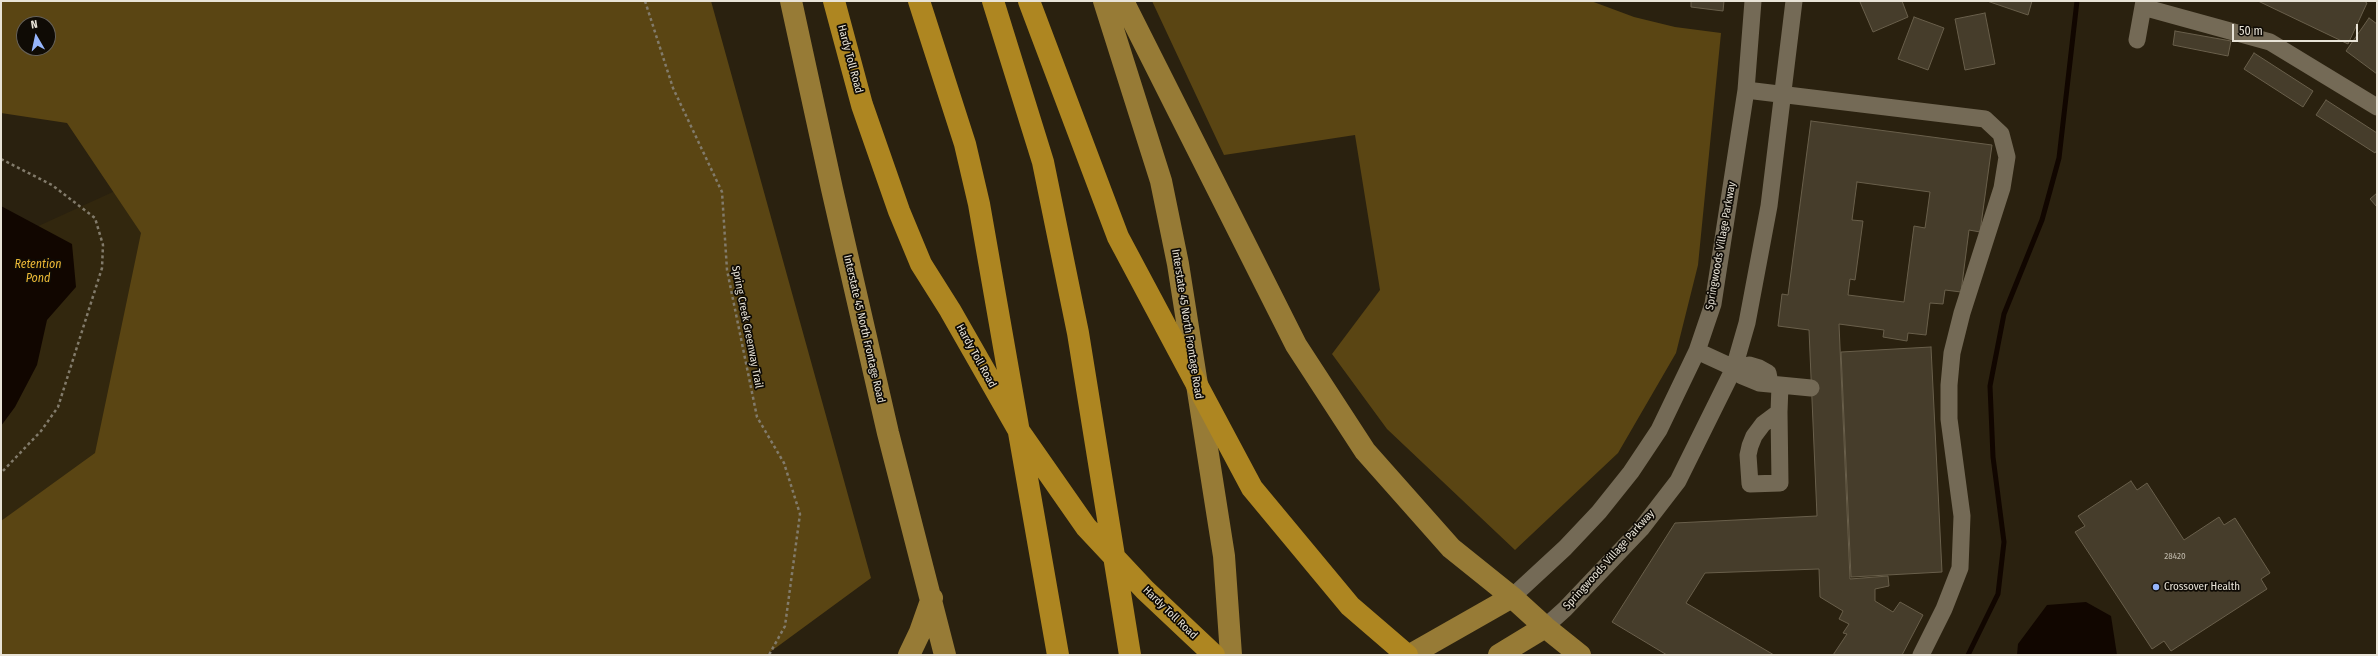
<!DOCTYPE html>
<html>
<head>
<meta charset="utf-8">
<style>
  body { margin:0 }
  #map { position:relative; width:2378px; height:656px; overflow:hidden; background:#2a210f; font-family:"Fira Sans Condensed",sans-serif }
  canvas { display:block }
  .frame { position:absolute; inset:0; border:2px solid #e8e3d7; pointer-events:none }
  .north { position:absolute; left:16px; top:16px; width:40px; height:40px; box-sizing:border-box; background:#0f0b05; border:1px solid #666159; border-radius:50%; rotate:351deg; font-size:11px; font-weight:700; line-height:16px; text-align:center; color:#e8e3d7 }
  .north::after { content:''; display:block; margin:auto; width:14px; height:18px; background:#96b6fd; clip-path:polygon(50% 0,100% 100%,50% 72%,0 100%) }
  .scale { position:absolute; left:2232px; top:24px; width:126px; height:18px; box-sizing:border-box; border:2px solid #e8e3d7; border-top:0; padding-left:5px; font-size:12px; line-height:14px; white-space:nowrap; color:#e8e3d7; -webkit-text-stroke:3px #0f0b05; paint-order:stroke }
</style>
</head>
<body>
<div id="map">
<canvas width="2378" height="656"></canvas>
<div class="frame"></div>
<div class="north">N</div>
<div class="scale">50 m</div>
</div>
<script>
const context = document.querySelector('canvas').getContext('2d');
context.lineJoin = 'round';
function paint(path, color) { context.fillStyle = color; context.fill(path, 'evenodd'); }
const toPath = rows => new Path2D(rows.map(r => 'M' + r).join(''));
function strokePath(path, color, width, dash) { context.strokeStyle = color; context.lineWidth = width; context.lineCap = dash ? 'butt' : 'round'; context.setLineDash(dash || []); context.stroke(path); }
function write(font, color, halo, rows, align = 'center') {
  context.font = font + ' "Fira Sans Condensed",sans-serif'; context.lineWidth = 3.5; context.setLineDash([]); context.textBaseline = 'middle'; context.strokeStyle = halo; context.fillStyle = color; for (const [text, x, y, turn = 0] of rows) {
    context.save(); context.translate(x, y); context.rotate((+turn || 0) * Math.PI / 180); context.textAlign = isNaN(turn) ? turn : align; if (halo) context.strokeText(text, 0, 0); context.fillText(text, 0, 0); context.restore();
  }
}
const built = toPath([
  [150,175,243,181,1,655,1,239,10,239]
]);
const forest = toPath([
  [1,1,711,1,871,578,766,655,1,655,1,521,95,453,141,233,67,123,1,113],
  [24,24,48,24,48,48,24,48],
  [1152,1,1591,1,1634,17,1675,27,1721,33,1698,265,1676,353,1618,453,1515,550,1387,429,1332,354,1380,290,1355,135,1224,155]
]);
const water = toPath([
  [1,206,72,244,76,287,47,320,37,365,15,407,1,426],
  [2086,602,2111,616,2117,655,2017,655,2018,644,2047,605]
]);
const stream = toPath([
  [1968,655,1998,594,2004,542,1993,457,1990,386,2004,314,2042,220,2059,158,2077,1]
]);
const building = toPath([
  [1691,1,1724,1,1723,11,1691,7,1691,1],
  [1863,1,1902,1,1908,17,1873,32,1860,2,1863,1],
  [1987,1,2032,1,2028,15,1987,1],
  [2258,1,2364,1,2367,3,2348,44,2258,1],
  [1985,13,1995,64,1965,70,1955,19,1985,13],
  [1914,17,1944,28,1928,70,1898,59,1914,17],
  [2369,18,2377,24,2377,74,2346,51,2369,18],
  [2175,31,2231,41,2228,56,2173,45,2175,31],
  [2254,53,2313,91,2303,107,2244,69,2254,53],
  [2326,100,2377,133,2377,150,2375,153,2316,115,2326,100],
  [1811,121,1992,145,1980,232,1969,230,1961,292,1945,290,1943,304,1930,303,1926,335,1908,333,1907,341,1883,337,1884,330,1839,324,1850,579,1888,576,1889,586,1875,589,1875,601,1893,612,1900,602,1923,615,1902,655,1833,655,1847,634,1843,633,1849,624,1839,619,1843,611,1820,597,1819,569,1705,573,1686,603,1774,655,1667,655,1612,622,1675,523,1817,516,1809,330,1778,326,1782,294,1788,295,1811,121],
  [1857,182,1930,192,1925,228,1914,226,1904,302,1848,295,1850,279,1855,280,1863,221,1852,220,1857,182],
  [2377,193,2377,207,2370,199,2377,193],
  [1931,347,1942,572,1851,577,1841,352,1931,347],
  [2131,481,2137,490,2147,483,2184,540,2219,517,2224,525,2235,518,2270,573,2261,579,2267,589,2171,651,2164,641,2152,649,2075,532,2085,526,2078,516,2131,481]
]);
const path = toPath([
  [645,1,673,88,722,192,727,270,757,417,784,463,800,514,785,626,769,655],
  [1,159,52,185,95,218,103,245,102,268,58,407,41,431,1,473]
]);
const minor = toPath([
  [2143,7,2270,42,2377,107],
  [2137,40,2144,1],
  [1746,90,1985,119,2001,134,2007,157,2002,188,1962,313,1952,353,1949,385,1949,419,1962,516,1960,568,1944,609,1921,655],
  [1697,351,1734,368,1742,376,1759,383,1780,385,1779,412,1763,424,1754,436,1750,446,1748,455,1750,484,1780,483,1779,412],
  [1734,368,1749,365,1759,368,1768,373,1770,383],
  [1780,385,1811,388],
  [1512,597,1565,548,1599,512,1631,472,1659,430,1697,351,1713,304,1746,90,1753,1],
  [1545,627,1565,609,1641,529,1678,481,1734,368,1747,323,1769,206,1794,1]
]);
const major = toPath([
  [791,1,832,189,888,433,945,655],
  [1104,1,1161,181,1178,264,1224,556,1231,655],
  [1123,1,1296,345,1365,451,1451,548,1512,597,1545,627,1580,655],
  [909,655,920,632,932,598],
  [1410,655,1512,597],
  [1499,655,1545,627]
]);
const highway = toPath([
  [834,1,862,105,899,211,921,264,950,310,1019,431,1086,527,1145,590,1214,655],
  [919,1,965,144,979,204,1058,655],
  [993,1,1043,162,1078,333,1130,655],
  [1029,1,1118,237,1252,488,1350,606,1407,655]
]);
const markers = [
  [2156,587,4,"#96b6fd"]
];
const numberNames = [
  ["28420",2175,556]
];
const streetNames = [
  ["Hardy Toll Road",850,59,75],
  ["Springwoods Village Parkway",1721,246,-80],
  ["Interstate 45 North Frontage Road",1187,324,81],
  ["Spring Creek Greenway Trail",747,327,79],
  ["Interstate 45 North Frontage Road",864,329,77],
  ["Hardy Toll Road",976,356,61],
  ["Springwoods Village Parkway",1609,560,-48],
  ["Hardy Toll Road",1170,613,44]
];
const poiNames = [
  ["Crossover Health",2164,587]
];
const waterNames = [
  ["Retention",38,265],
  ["Pond",38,279]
];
paint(built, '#32270e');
paint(forest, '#5a4513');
paint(water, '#110600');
strokePath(stream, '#110600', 5);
paint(building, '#463d2b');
strokePath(building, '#695f4b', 1);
strokePath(path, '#827b6b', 2.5, [3, 3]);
strokePath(minor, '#746a56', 17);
strokePath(major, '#977b36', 22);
strokePath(highway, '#ae8621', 22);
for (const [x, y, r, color] of markers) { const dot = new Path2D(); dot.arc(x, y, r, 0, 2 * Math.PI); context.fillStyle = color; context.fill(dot); strokePath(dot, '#0f0b05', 1.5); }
write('9px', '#c0baac', null, numberNames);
write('11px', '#e8e3d7', '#0f0b05', streetNames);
write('11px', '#e8e3d7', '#0f0b05', poiNames, 'left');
write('italic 12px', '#edb937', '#0f0b05', waterNames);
</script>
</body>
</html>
